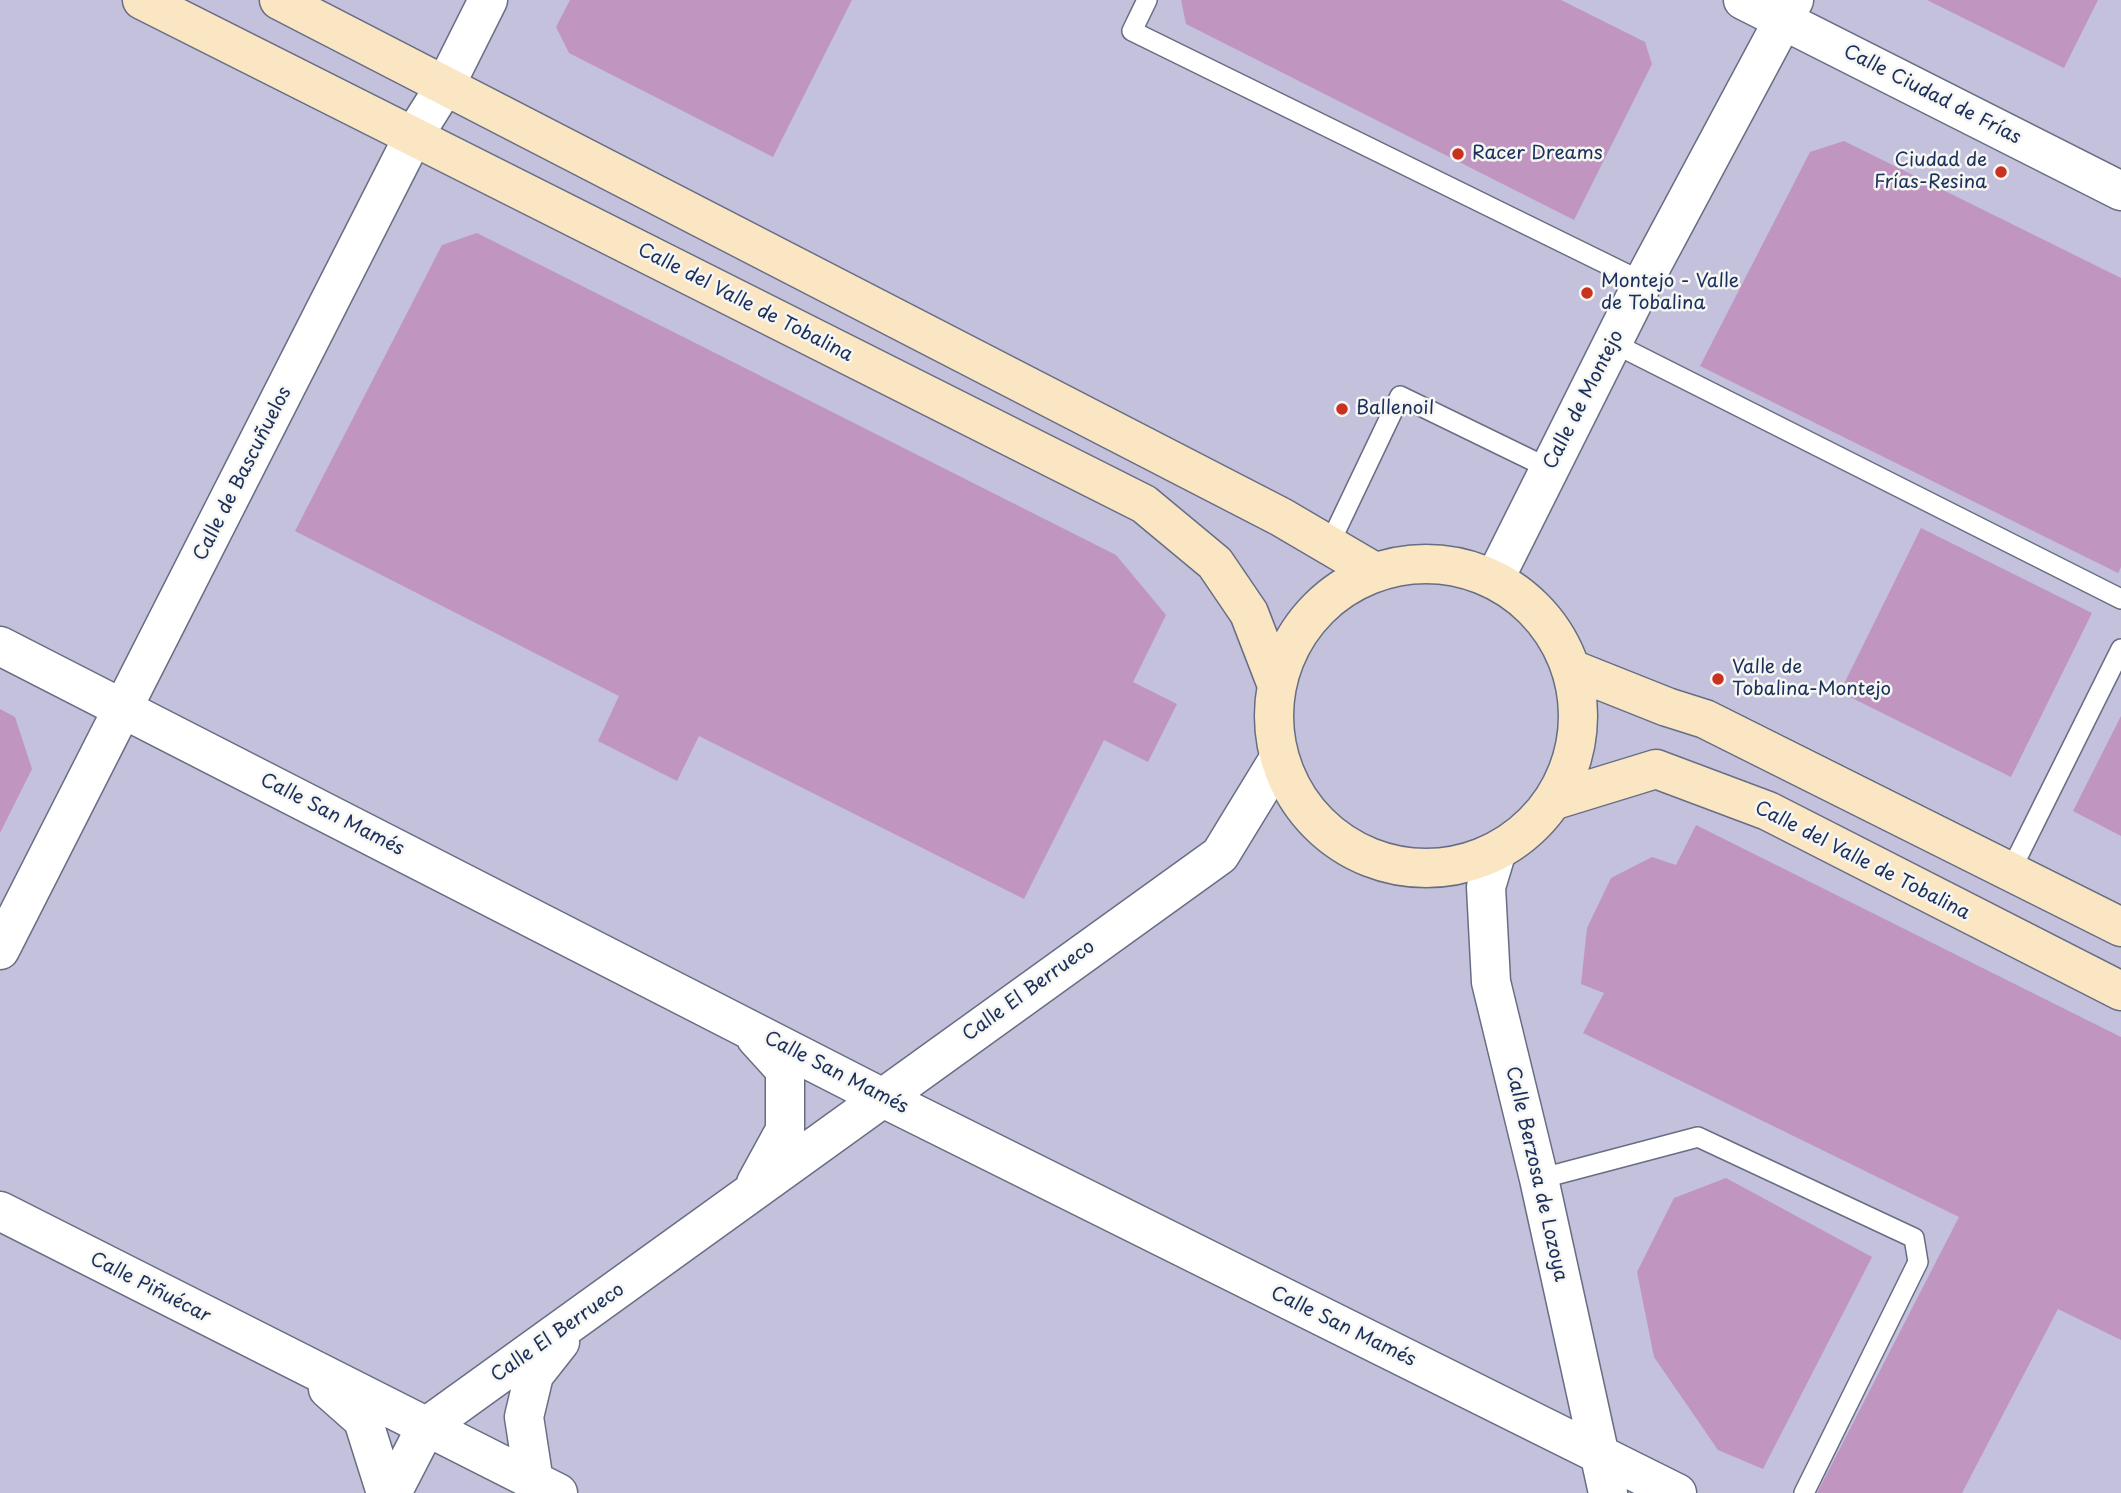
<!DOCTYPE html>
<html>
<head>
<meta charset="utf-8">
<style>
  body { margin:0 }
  canvas { display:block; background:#f4e3cc }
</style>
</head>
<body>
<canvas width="2121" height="1493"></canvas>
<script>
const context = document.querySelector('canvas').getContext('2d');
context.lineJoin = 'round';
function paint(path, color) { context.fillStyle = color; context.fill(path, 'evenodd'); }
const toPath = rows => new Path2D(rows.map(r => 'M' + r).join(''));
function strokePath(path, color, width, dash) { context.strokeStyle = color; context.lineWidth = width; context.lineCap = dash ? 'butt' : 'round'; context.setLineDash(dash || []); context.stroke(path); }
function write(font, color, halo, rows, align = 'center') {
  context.font = font + ' "Playpen Sans",sans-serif'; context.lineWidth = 5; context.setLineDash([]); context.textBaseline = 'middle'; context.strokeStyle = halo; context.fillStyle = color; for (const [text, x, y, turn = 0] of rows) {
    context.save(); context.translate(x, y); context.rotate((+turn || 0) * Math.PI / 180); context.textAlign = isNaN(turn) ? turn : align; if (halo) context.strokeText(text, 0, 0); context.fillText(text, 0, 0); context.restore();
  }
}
const industrial = toPath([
  [0,0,2121,0,2121,1493,0,1493]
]);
const building = toPath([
  [570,0,852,0,773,157,569,53,556,27],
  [1181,0,1561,0,1645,42,1652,64,1574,220,1186,24],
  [1927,0,2098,0,2064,68],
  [1844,141,2121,278,2121,567,2118,573,1700,366,1810,152],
  [477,233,1116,555,1166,615,1133,682,1177,704,1148,762,1104,740,1024,899,699,736,677,781,598,741,619,696,295,531,442,245],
  [1921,528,2092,613,2011,777,1840,692],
  [0,709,15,717,32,769,0,833],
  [2121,716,2121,836,2073,811],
  [1696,825,2121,1037,2121,1340,2058,1309,1962,1493,1817,1493,1959,1217,1583,1033,1604,993,1581,984,1587,928,1611,878,1652,857,1676,865],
  [1726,1178,1872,1257,1763,1469,1718,1450,1654,1357,1637,1272,1674,1198]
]);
const service = toPath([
  [1147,0,1132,31,1643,282],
  [1613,343,2121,599],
  [1329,545,1400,396,1550,469],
  [2010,872,2121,649],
  [1539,1179,1698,1137,1914,1238,1918,1262,1804,1493]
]);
const minor = toPath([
  [1743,0,2121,191],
  [1495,578,1643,282,1794,0],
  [0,646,881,1097,1677,1493],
  [1496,854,1486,887,1491,982,1539,1179,1608,1493],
  [0,950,413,137,445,86,488,0],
  [756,1038,785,1070,785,1130,756,1183],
  [0,1211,558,1493],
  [328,1389,363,1420,386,1493],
  [534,1482,524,1417,534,1375,560,1342],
  [392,1493,426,1427,1220,855,1278,760]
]);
const secondary = toPath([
  [142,0,1144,504,1215,563,1249,613,1276,683],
  [279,0,1281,517,1373,571],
  '1274 716a152 152 0 1 1 304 0a152 152 0 1 1-304 0Z',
  [1574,670,1667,707,1705,719,2121,927],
  [1555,800,1656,769,1768,811,2121,991]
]);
const markers = [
  [1458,154,7,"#c8321e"],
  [2001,172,7,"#c8321e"],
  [1587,293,7,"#c8321e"],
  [1342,409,7,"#c8321e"],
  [1718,679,7,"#c8321e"]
];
const streetNames = [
  ["Calle Ciudad de Frías",1932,95,27],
  ["Calle del Valle de Tobalina",745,303,27],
  ["Calle de Montejo",1584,400,-63],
  ["Calle de Bascuñuelos",243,474,-63],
  ["Calle San Mamés",332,815,27],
  ["Calle del Valle de Tobalina",1862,861,27],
  ["Calle El Berrueco",1029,991,-36],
  ["Calle San Mamés",836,1073,27],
  ["Calle Berzosa de Lozoya",1536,1174,77],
  ["Calle Piñuécar",150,1288,27],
  ["Calle San Mamés",1343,1327,26],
  ["Calle El Berrueco",558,1333,-35]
];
const poiNames = [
  ["Racer Dreams",1472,154],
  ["Ciudad de",1987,161,"right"],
  ["Frías-Resina",1987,183,"right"],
  ["Montejo - Valle",1601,282],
  ["de Tobalina",1601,304],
  ["Ballenoil",1356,409],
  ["Valle de",1732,668],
  ["Tobalina-Montejo",1732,690]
];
paint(industrial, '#c3c1db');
paint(building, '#c096c0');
strokePath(service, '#676e84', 22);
strokePath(minor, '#676e84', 41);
strokePath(secondary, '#676e84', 41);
strokePath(service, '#fff', 19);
strokePath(minor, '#fff', 38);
strokePath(secondary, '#fbe6c4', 38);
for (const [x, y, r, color] of markers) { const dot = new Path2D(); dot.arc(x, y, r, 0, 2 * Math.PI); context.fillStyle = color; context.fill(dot); strokePath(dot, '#f6f6f2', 2.5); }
write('19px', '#1b2f5e', '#f6f6f2', streetNames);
write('19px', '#1b2f5e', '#f6f6f2', poiNames, 'left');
</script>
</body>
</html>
